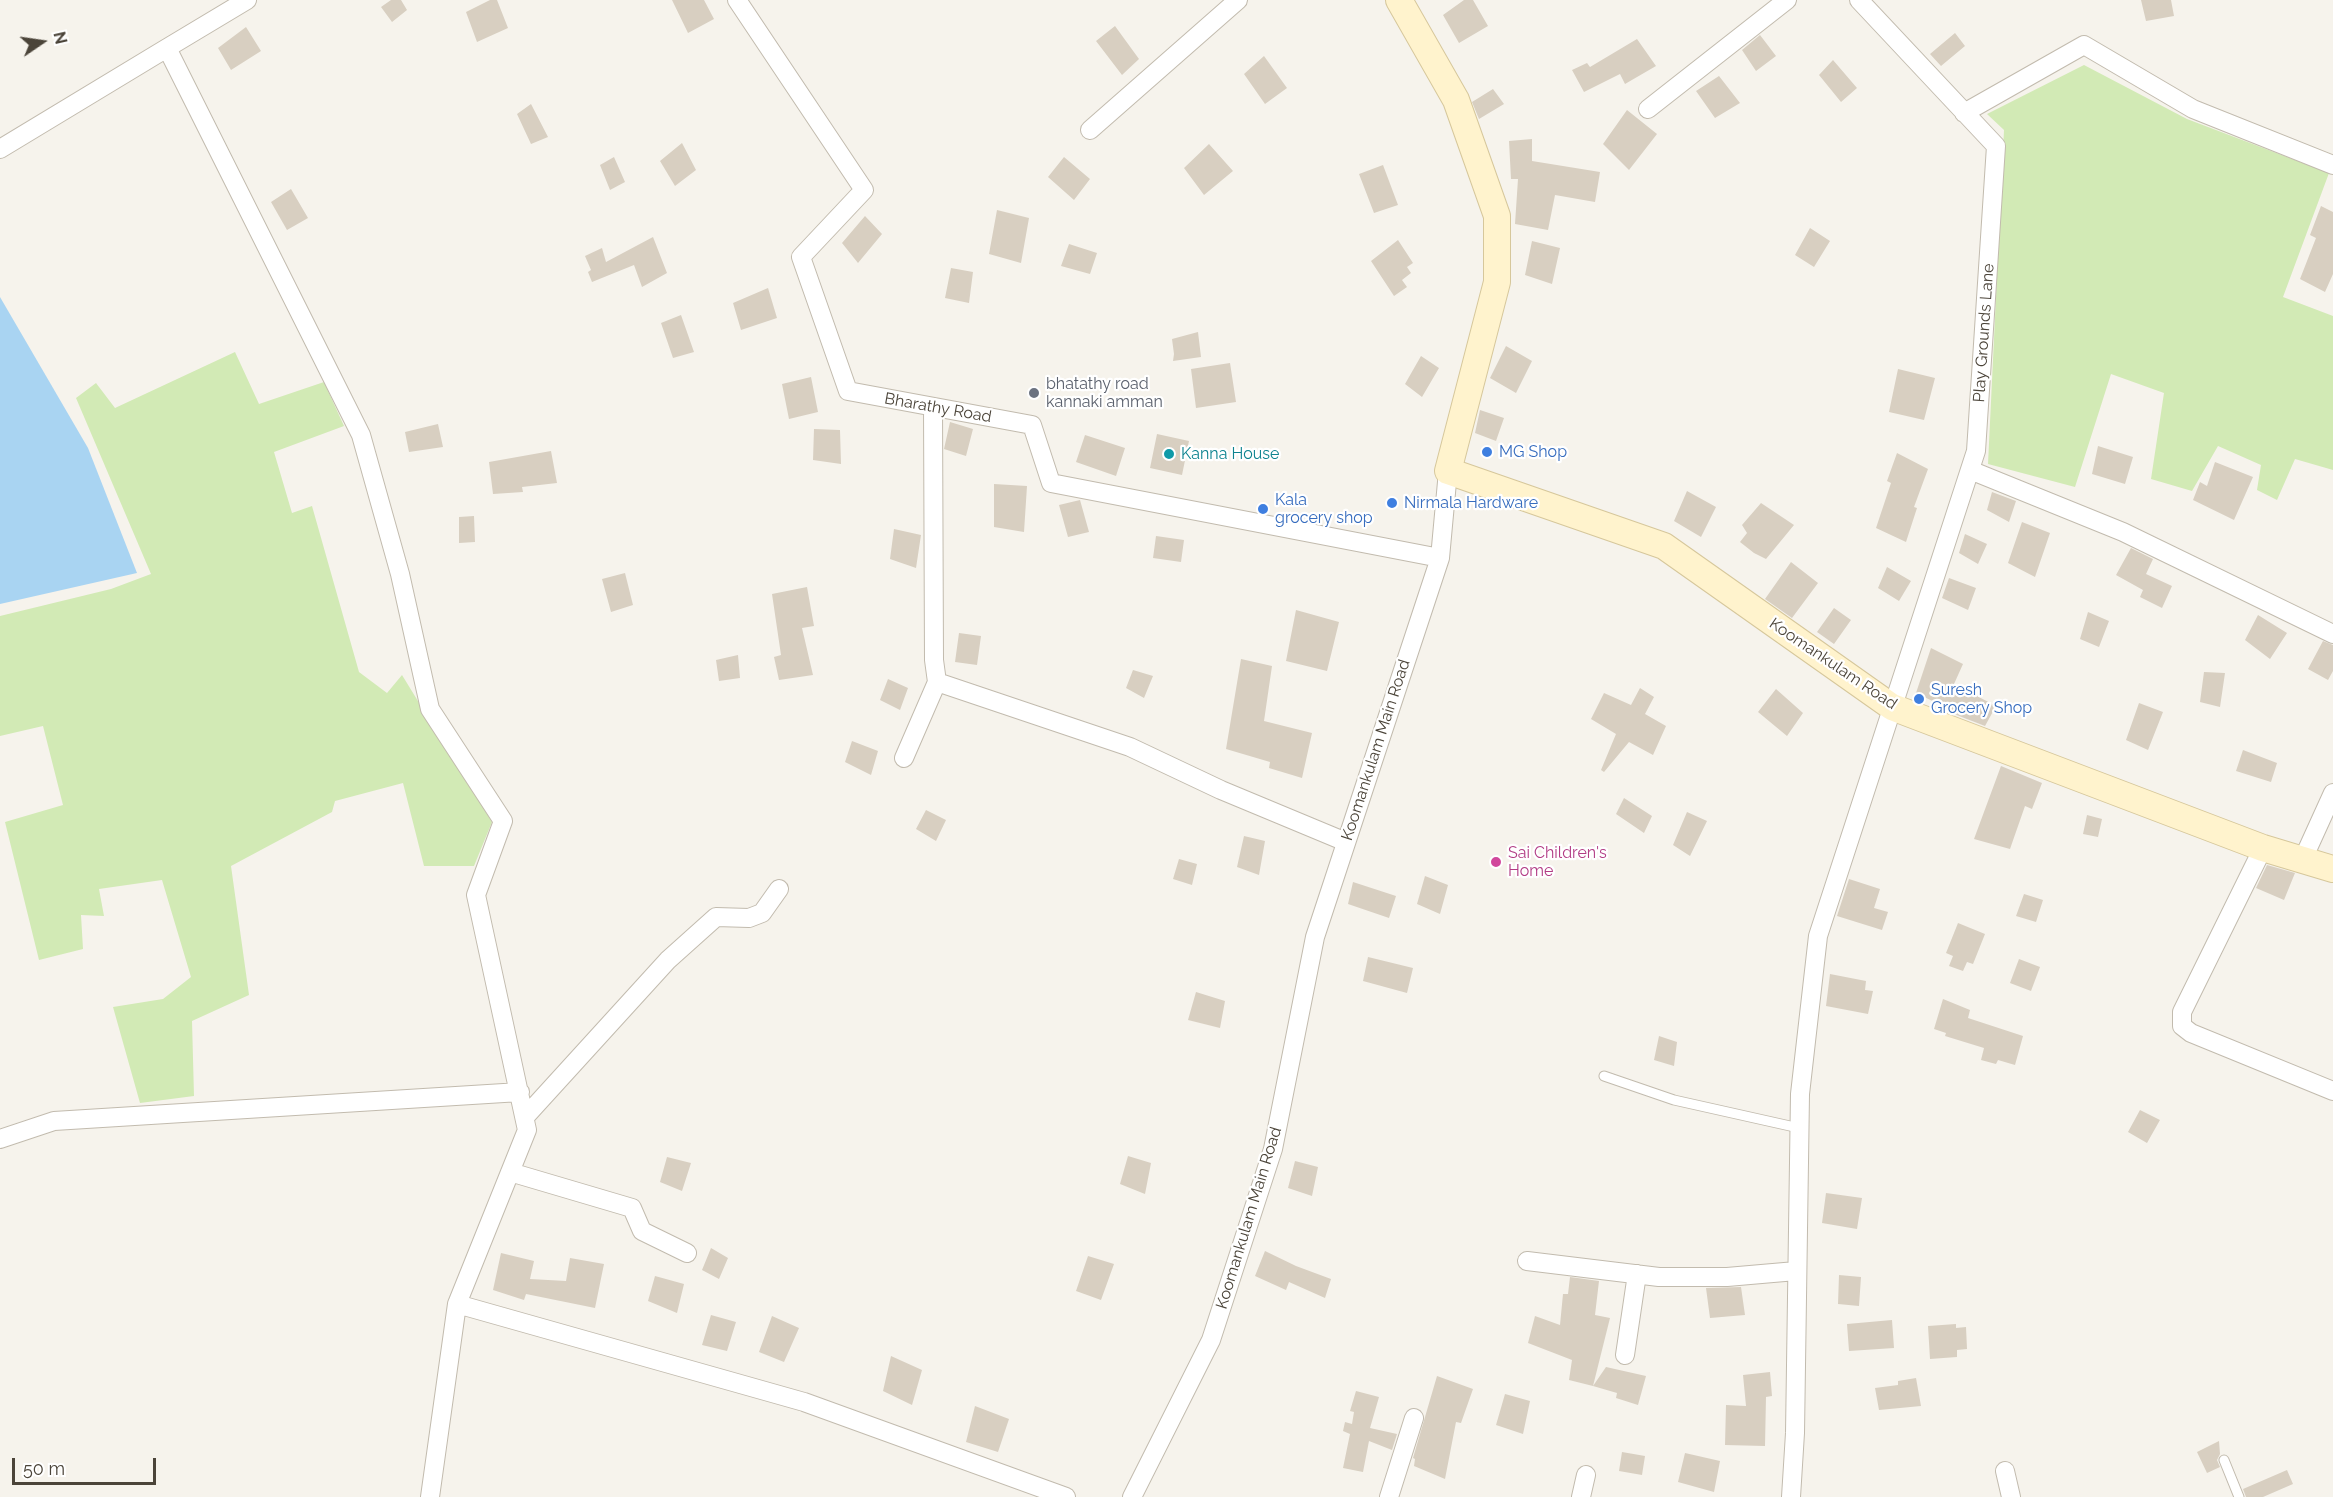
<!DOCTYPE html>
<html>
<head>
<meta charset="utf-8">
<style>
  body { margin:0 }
  #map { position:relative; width:2333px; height:1497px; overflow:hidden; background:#f6f3ec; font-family:Raleway,sans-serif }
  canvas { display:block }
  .north { position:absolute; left:12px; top:12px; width:60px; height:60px; -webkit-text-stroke:4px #fff; paint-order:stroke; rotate:77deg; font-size:16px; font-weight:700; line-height:24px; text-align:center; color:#4b4439 }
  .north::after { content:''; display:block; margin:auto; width:21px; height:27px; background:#4b4439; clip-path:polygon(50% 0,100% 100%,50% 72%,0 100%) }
  .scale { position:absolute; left:12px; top:1458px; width:144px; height:27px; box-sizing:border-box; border:3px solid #4b4439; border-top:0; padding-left:8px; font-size:18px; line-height:21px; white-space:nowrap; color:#4b4439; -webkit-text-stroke:4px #fff; paint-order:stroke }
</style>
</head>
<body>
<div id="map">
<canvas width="2333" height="1497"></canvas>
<div class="north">N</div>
<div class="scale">50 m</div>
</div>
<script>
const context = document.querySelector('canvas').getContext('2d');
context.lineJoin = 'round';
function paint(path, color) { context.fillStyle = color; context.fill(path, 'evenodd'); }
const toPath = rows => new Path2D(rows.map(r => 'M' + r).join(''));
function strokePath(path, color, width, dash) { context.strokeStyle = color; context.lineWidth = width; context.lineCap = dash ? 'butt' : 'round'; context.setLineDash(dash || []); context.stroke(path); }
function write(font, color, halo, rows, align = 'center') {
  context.font = font + ' Raleway,sans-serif'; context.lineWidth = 4.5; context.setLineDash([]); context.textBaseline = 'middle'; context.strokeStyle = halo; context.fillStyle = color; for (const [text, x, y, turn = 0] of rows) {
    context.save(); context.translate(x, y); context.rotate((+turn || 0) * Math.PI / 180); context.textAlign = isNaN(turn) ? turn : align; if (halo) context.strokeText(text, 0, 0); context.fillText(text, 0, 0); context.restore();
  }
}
const green = toPath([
  [2084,65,2187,119,2329,173,2283,297,2333,316,2333,470,2295,459,2277,500,2257,490,2261,465,2218,446,2192,491,2151,479,2164,393,2111,374,2075,487,1988,464,2004,130,1987,114],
  [235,352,259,404,324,382,344,426,274,452,292,513,312,506,359,672,387,693,402,675,492,822,474,866,424,866,403,783,335,801,332,812,231,866,249,995,192,1021,194,1096,140,1103,113,1007,163,999,191,977,162,880,99,889,104,916,81,915,83,949,39,960,5,822,63,805,43,726,0,736,0,616,111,589,151,574,76,398,96,383,115,408]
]);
const water = toPath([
  [0,297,88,448,137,573,0,604]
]);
const building = toPath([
  [391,0,401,0,407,10,392,22,381,7],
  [490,0,497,0,508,28,477,42,466,12],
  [672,0,704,0,714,19,688,33],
  [1464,0,1473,0,1488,26,1459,43,1443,15],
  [2141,0,2171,0,2174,16,2146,21],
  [1115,26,1139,59,1122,75,1096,41],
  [246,27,261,51,231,70,218,48],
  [1955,33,1965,46,1941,66,1930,54],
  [1760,35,1776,56,1756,71,1742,50],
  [1637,39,1656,66,1625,84,1620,74,1584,92,1572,70,1587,63,1590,67],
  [1264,56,1287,88,1265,104,1244,74],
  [1833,60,1857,88,1841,102,1819,75],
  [1719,76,1740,103,1715,118,1696,91],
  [1493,89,1504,104,1479,119,1472,102],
  [531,104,548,137,531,144,517,114],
  [1627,110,1657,134,1629,170,1603,144],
  [1532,139,1532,161,1600,172,1595,202,1555,195,1548,230,1515,224,1518,179,1511,179,1509,141],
  [682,143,696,170,675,186,660,161],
  [1209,144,1233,171,1204,195,1184,168],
  [614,157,625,182,610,190,600,165],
  [1064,157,1090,179,1074,200,1048,177],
  [1383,165,1398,205,1374,213,1359,174],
  [291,189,308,218,287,230,271,202],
  [2321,206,2333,212,2333,274,2325,292,2300,279,2316,238,2310,235],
  [997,210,1029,218,1021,263,989,254],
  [865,216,882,234,858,263,842,243],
  [1810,228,1830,241,1814,267,1795,255],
  [653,237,667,273,642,287,634,265,592,282,588,272,591,270,585,256,602,248,606,262],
  [1398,240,1413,263,1407,267,1411,273,1402,280,1407,287,1394,296,1371,261],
  [1532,241,1560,248,1552,284,1525,275],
  [1069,244,1097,253,1090,274,1061,266],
  [951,268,973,272,969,303,945,298],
  [768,288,777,318,741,330,733,303],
  [681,315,694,352,673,358,661,323],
  [1198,332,1201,357,1173,361,1174,354,1172,339],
  [1506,346,1532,361,1516,393,1490,378],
  [1421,356,1439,368,1422,397,1405,384],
  [1230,363,1236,402,1196,408,1191,369],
  [1898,369,1935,378,1924,420,1889,412],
  [811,377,818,412,789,419,782,384],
  [1480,410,1504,418,1496,441,1475,433],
  [950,422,973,429,966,456,944,449],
  [438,424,443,447,409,452,405,432],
  [814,429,840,430,841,464,813,460],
  [1157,434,1189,441,1182,475,1150,468],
  [1085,435,1125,448,1116,476,1076,462],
  [2098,446,2133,457,2125,484,2092,474],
  [551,451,557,483,522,487,523,492,493,494,489,462],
  [1897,453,1928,469,1914,507,1917,508,1906,542,1876,528,1891,483,1887,481],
  [2215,462,2253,477,2234,520,2193,500,2200,482,2207,486],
  [994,484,1027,486,1024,532,994,527],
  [1687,491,1716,507,1701,537,1674,521],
  [1992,492,2016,501,2009,522,1987,510],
  [1080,500,1089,532,1068,537,1059,505],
  [1761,503,1794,525,1766,559,1754,553,1740,542,1747,533,1742,525],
  [474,516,475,542,459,543,459,517],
  [2022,522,2050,533,2035,577,2008,563],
  [894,529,921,535,916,568,890,559],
  [1965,534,1987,544,1978,564,1959,553],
  [1156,536,1184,540,1181,562,1153,558],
  [2131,548,2153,559,2146,574,2172,586,2162,608,2140,597,2143,590,2116,575],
  [1791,562,1818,583,1792,618,1765,599],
  [1887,567,1911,581,1899,601,1878,588],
  [625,573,633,605,611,612,602,579],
  [1949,578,1976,588,1968,610,1942,598],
  [807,587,814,626,802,628,813,675,779,680,774,657,781,655,772,594],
  [1834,608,1851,620,1834,644,1817,632],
  [1296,610,1339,622,1327,671,1286,661],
  [2088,612,2109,621,2099,647,2080,639],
  [2258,615,2287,633,2270,659,2245,640],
  [959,633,981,636,977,665,955,662],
  [2323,641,2333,645,2333,671,2328,680,2308,669],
  [1931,648,1963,664,1954,684,1996,706,1985,726,1954,714,1955,712,1916,693],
  [738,655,740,678,719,681,716,660],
  [1241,659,1272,666,1264,721,1312,733,1302,778,1269,768,1270,762,1226,749],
  [1133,670,1153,676,1144,698,1126,688],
  [2204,672,2225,673,2220,707,2200,702],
  [888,679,908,688,900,710,880,700],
  [1640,688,1654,697,1645,714,1666,726,1653,755,1629,742,1604,772,1601,770,1616,734,1591,719,1604,693,1631,705],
  [1776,689,1803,713,1787,736,1758,712],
  [2139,703,2163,712,2148,750,2126,740],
  [852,741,878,751,871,775,845,762],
  [2243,750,2277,763,2271,782,2236,771],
  [2001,766,2042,783,2032,809,2025,806,2010,849,1974,839],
  [1624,798,1652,816,1644,833,1616,814],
  [926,810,946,820,936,841,916,829],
  [1687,812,1707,821,1690,856,1673,845],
  [2087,815,2102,819,2098,837,2083,834],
  [1244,836,1265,841,1259,875,1237,867],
  [1179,859,1197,864,1192,885,1173,879],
  [2267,865,2295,873,2284,900,2256,888],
  [1425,876,1448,885,1440,914,1417,904],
  [1849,879,1880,889,1874,908,1888,912,1882,930,1837,916],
  [1353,882,1396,896,1389,918,1348,904],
  [2024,894,2043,900,2036,922,2016,916],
  [1958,923,1985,934,1973,964,1967,962,1963,971,1949,966,1953,956,1946,953],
  [1368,957,1413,968,1407,993,1363,981],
  [2019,959,2040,967,2031,991,2010,983],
  [1830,974,1866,981,1865,990,1873,991,1868,1014,1826,1006],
  [1196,992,1225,1001,1220,1028,1188,1020],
  [1943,999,1970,1010,1968,1018,2023,1036,2015,1065,1998,1060,1996,1064,1981,1060,1984,1048,1945,1036,1946,1033,1934,1029],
  [1659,1036,1677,1042,1674,1066,1654,1060],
  [2140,1110,2160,1120,2147,1143,2128,1132],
  [1128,1156,1151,1163,1145,1194,1120,1184],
  [667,1157,691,1163,682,1191,660,1182],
  [1295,1161,1318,1167,1312,1196,1288,1188],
  [1826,1193,1862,1198,1857,1229,1822,1223],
  [711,1248,728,1258,719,1279,702,1270],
  [1265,1251,1296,1266,1331,1279,1325,1298,1289,1282,1286,1290,1255,1276],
  [501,1253,534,1261,530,1279,566,1281,570,1258,604,1264,595,1308,526,1294,524,1300,493,1290],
  [1088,1256,1114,1264,1101,1300,1076,1291],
  [1839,1275,1861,1277,1859,1306,1838,1304],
  [655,1276,684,1284,677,1313,648,1301],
  [1570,1277,1599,1281,1595,1315,1610,1318,1593,1386,1569,1380,1572,1360,1528,1343,1535,1316,1560,1325,1563,1294,1568,1294],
  [1741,1287,1745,1315,1710,1318,1706,1288],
  [711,1315,736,1322,727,1351,702,1345],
  [772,1316,799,1328,784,1362,759,1352],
  [1892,1320,1894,1348,1849,1351,1847,1324],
  [1956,1324,1956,1328,1966,1327,1967,1349,1957,1350,1957,1357,1930,1359,1928,1326],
  [891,1356,922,1370,912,1405,883,1391],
  [1606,1367,1646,1376,1638,1405,1616,1398,1617,1393,1593,1386],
  [1770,1372,1772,1396,1766,1397,1765,1446,1725,1445,1726,1405,1746,1406,1743,1375],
  [1437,1376,1473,1389,1461,1423,1456,1422,1445,1479,1414,1466,1415,1459,1413,1458],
  [1916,1378,1921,1406,1879,1410,1875,1388,1898,1385,1898,1381],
  [1356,1391,1379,1397,1370,1428,1397,1434,1392,1450,1369,1441,1363,1472,1343,1468,1350,1434,1343,1431,1345,1422,1352,1424,1354,1412,1350,1411],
  [1505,1394,1530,1401,1523,1434,1496,1425],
  [975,1406,1009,1419,998,1452,966,1442],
  [2219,1441,2220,1454,2217,1460,2220,1467,2207,1473,2197,1452],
  [1622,1452,1645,1456,1642,1475,1619,1471],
  [1685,1453,1720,1461,1714,1492,1678,1482],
  [2287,1470,2293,1484,2263,1497,2246,1497,2243,1489]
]);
const lane = toPath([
  [1604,1076,1674,1100,1799,1128],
  [2224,1460,2239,1497]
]);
const street = toPath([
  [247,0,167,48,361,435,400,574,430,709,503,821,476,895,527,1130,457,1304,430,1497],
  [737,0,864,190,801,257,848,391,1032,425,1051,483,1440,558],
  [1648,109,1787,0],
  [1964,113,2084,45,2193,109,2333,165],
  [1090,130,1238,0],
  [0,149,167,48],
  [1970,470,2123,532,2333,634],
  [937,682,1130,747,1221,790,1346,842],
  [904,758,937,682,934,660,933,407],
  [2263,848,2182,1012,2182,1026,2191,1033,2333,1091],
  [2303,859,2333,793],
  [525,1117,668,960,716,917,749,918,762,913,779,889],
  [0,1139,54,1121,520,1092],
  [510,1172,632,1208,642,1231,687,1253],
  [1527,1261,1659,1277,1727,1277,1796,1271],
  [457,1304,804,1402,1066,1497],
  [1625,1355,1637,1274],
  [2005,1471,2011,1497],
  [1132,1497,1211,1340,1273,1149,1315,937,1440,558,1448,471],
  [1389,1497,1414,1418],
  [1581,1497,1586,1475],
  [1791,1497,1795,1433,1800,1094,1818,936,1976,451,1996,146,1859,0]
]);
const secondary = toPath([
  [1399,0,1456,100,1497,216,1497,282,1448,471,1664,546,1892,707,2263,848,2333,869]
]);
const markers = [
  [1034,393,6,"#6b7280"],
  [1487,452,6,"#3f7fe0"],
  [1169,454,6,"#0f9aa8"],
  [1392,503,6,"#3f7fe0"],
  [1263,509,6,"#3f7fe0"],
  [1919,699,6,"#3f7fe0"],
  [1496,862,6,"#d1479c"]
];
const streetNames = [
  ["Play Grounds Lane",1984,333,-86],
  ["Bharathy Road",938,408,10],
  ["Koomankulam Road",1833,664,34],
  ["Koomankulam Main Road",1376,750,-72],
  ["Koomankulam Main Road",1249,1218,-73]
];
const worshipNames = [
  ["bhatathy road",1046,384],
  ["kannaki amman",1046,402]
];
const shopNames = [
  ["MG Shop",1499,452],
  ["Kala",1275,500],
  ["grocery shop",1275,518],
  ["Nirmala Hardware",1404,503],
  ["Suresh",1931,690],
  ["Grocery Shop",1931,708]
];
const cultureNames = [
  ["Kanna House",1181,454]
];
const hotelNames = [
  ["Sai Children's",1508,853],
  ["Home",1508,871]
];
paint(green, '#d2eab5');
paint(water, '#a9d4f2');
paint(building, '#d8cfc1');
strokePath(lane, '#c2bbae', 11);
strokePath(street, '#c2bbae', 20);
strokePath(secondary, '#d6c79b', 28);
strokePath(lane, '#fff', 9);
strokePath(street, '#fff', 18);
strokePath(secondary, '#fff3cd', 26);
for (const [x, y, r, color] of markers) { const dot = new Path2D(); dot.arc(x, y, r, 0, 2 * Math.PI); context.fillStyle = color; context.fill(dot); strokePath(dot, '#fff', 2); }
write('16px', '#4b4439', '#fff', streetNames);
write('16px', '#5b616d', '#fff', worshipNames, 'left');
write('16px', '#366cbe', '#fff', shopNames, 'left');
write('16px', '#0d838f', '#fff', cultureNames, 'left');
write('16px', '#b23c85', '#fff', hotelNames, 'left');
</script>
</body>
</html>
